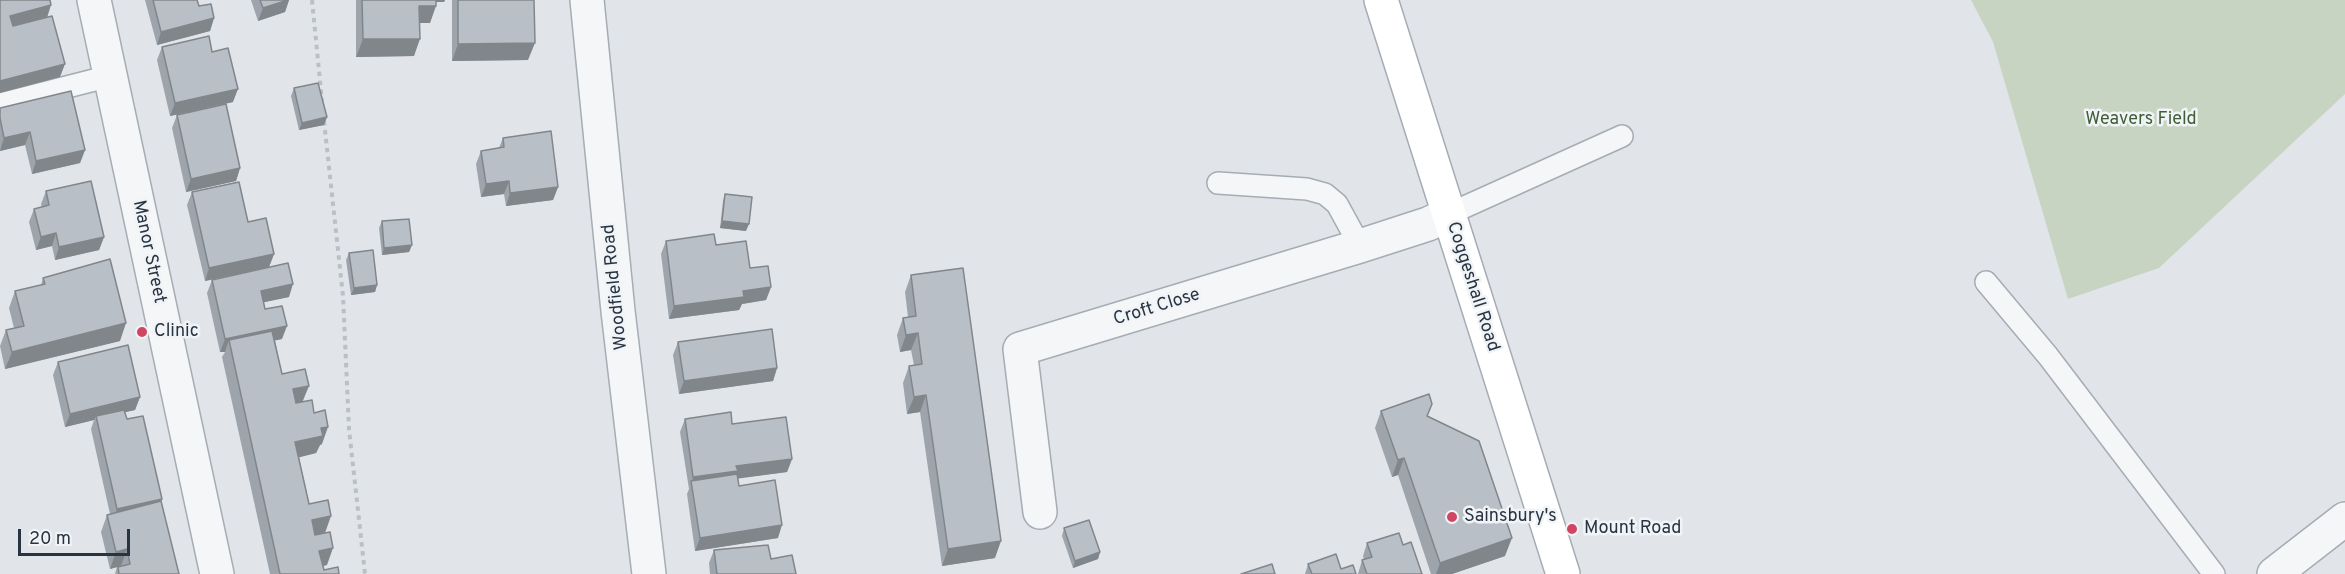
<!DOCTYPE html>
<html>
<head>
<meta charset="utf-8">
<style>
  body { margin:0 }
  #map { position:relative; width:2345px; height:574px; overflow:hidden; background:#e1e5ea; font-family:Overpass,sans-serif }
  canvas { display:block }
  .scale { position:absolute; left:18px; top:529px; width:112px; height:27px; box-sizing:border-box; border:3px solid #293442; border-top:0; padding-left:8px; font-size:18px; line-height:21px; white-space:nowrap; color:#293442; -webkit-text-stroke:4px #f1f4f7; paint-order:stroke }
</style>
</head>
<body>
<div id="map">
<canvas width="2345" height="574"></canvas>
<div class="scale">20 m</div>
</div>
<script>
const context = document.querySelector('canvas').getContext('2d');
context.lineJoin = 'round';
function paint(path, color) { context.fillStyle = color; context.fill(path, 'evenodd'); }
const toPath = rows => new Path2D(rows.map(r => 'M' + r).join(''));
function strokePath(path, color, width, dash) { context.strokeStyle = color; context.lineWidth = width; context.lineCap = dash ? 'butt' : 'round'; context.setLineDash(dash || []); context.stroke(path); }
function write(font, color, halo, rows, align = 'center') {
  context.font = font + ' Overpass,sans-serif'; context.lineWidth = 5; context.setLineDash([]); context.textBaseline = 'middle'; context.strokeStyle = halo; context.fillStyle = color; for (const [text, x, y, turn = 0] of rows) {
    context.save(); context.translate(x, y); context.rotate((+turn || 0) * Math.PI / 180); context.textAlign = isNaN(turn) ? turn : align; if (halo) context.strokeText(text, 0, 0); context.fillText(text, 0, 0); context.restore();
  }
}
const green = toPath([
  [1971,0,2345,0,2345,94,2159,268,2068,299,1993,42]
]);
const path = toPath([
  [312,0,322,101],
  [324,121,343,296,349,429,365,574]
]);
const service = toPath([
  [0,104,110,76],
  [1218,183,1307,189,1325,194,1337,204,1360,246],
  [1449,214,1622,136],
  [1986,282,2048,356,2214,574]
]);
const minor = toPath([
  [94,0,217,574],
  [587,0,618,311,649,574],
  [1040,512,1020,349,1360,246,1428,224,1449,214]
]);
const tertiary = toPath([
  [2274,574,2345,519]
]);
const secondary = toPath([
  [1381,0,1563,574]
]);
const wall = toPath([
  [145,0,197,0,199,6,214,18,210,31,157,45],
  [251,0,289,0,285,12,258,21],
  [356,0,445,0,444,2,436,2,430,23,420,23,414,56,356,57],
  [452,0,534,0,528,60,452,61],
  [162,47,212,52,233,102,170,116,157,60],
  [294,88,327,117,324,125,299,130,291,96],
  [0,108,85,150,80,163,32,174,25,145,0,151],
  [177,115,240,168,236,181,186,192,172,128],
  [503,138,558,187,553,200,506,206,504,194,481,197,476,164,481,151,499,148],
  [46,191,104,237,99,250,55,260,52,246,36,250,29,222,34,209,42,207,41,204],
  [192,192,248,222,274,254,269,267,205,281,187,205],
  [725,194,746,231,720,228,723,201],
  [382,221,412,245,409,252,382,255,379,228],
  [666,241,716,245,750,268,771,287,766,300,742,304,739,310,669,319,661,254],
  [349,253,377,285,375,292,351,295,346,260],
  [911,275,995,558,942,566,920,412,907,414,903,383,909,366,914,365,911,350,900,352,897,335,903,318,908,317,905,292],
  [43,278,120,341,5,369,0,346,6,330,14,328,9,308,15,291,41,285],
  [212,280,289,297,263,302,265,309,282,339,275,340,282,374,303,402,322,444,320,445,316,453,299,457,309,504,325,533,327,565,323,566,324,570,339,574,270,574,222,357,225,352,220,352,207,293],
  [678,342,777,368,773,381,679,394,673,355],
  [58,362,140,397,135,410,125,412,127,419,162,499,161,502,179,574,115,574,117,567,110,569,101,532,107,515,110,514,91,429,94,420,65,427,53,375],
  [1381,411,1428,416,1505,556,1452,574,1431,574,1398,475,1392,477,1375,428],
  [685,419,732,424,792,459,787,472,738,478,739,486,778,538,695,551,687,494,689,489,680,432],
  [1064,528,1100,552,1098,559,1073,568,1062,536],
  [1367,543,1403,545,1422,574,1358,574,1362,560,1364,560,1363,556],
  [714,550,796,574,710,574,709,563],
  [1308,564,1341,569,1356,574,1305,574]
]);
const shadedWall = toPath([
  [288,0,289,0,285,12,258,21,263,8],
  [431,0,445,0,444,2,430,2],
  [51,5,47,18,6,29,10,16],
  [419,6,436,6,430,23,413,23],
  [214,18,210,31,157,45,161,32],
  [363,39,420,39,414,56,356,57],
  [535,43,528,60,452,61,458,44],
  [65,64,60,77,0,93,0,81],
  [238,89,233,102,170,116,175,103],
  [327,117,324,125,299,130,302,123],
  [30,132,25,145,0,151,4,138],
  [85,150,80,163,32,174,36,161],
  [240,168,236,181,186,192,191,179],
  [509,181,504,194,481,197,486,184],
  [558,187,553,200,506,206,510,193],
  [722,221,749,224,746,231,720,228],
  [56,233,52,246,36,250,41,237],
  [104,237,99,250,55,260,59,247],
  [412,245,409,252,382,255,384,248],
  [274,254,269,267,205,281,209,268],
  [293,284,289,297,256,304,261,291],
  [377,285,375,292,351,295,354,288],
  [771,287,766,300,742,304,739,310,669,319,674,306,743,291],
  [126,323,120,341,5,369,12,352],
  [287,326,282,339,231,350,229,340,225,352,220,352,225,339],
  [918,333,911,350,900,352,906,335],
  [777,368,773,381,679,394,684,381],
  [309,386,302,403,287,406,293,389],
  [926,395,920,412,907,414,914,397],
  [140,397,135,410,96,419,96,416,94,420,65,427,70,414],
  [328,427,322,444,320,445,316,453,289,460,295,442,321,428],
  [1404,458,1398,475,1392,477,1398,460],
  [792,459,787,472,735,479,692,482,693,477,736,466],
  [162,499,157,512,112,522,117,509],
  [331,516,325,533,306,538,312,520],
  [782,525,778,538,695,551,700,538],
  [1512,538,1505,556,1452,574,1436,574,1440,563],
  [1001,541,995,558,942,566,948,549],
  [333,548,327,565,313,568,319,551],
  [127,549,121,566,110,569,116,552],
  [1100,552,1098,559,1073,568,1075,561]
]);
const building = toPath([
  [0,0,50,0,51,5,10,16,13,26,52,16,65,64,0,81,0,0],
  [153,0,197,0,199,6,211,4,214,18,161,32,153,0],
  [260,0,288,0,263,8,260,0],
  [362,0,436,0,436,6,419,6,420,39,363,39,362,0],
  [458,0,534,0,535,43,458,44,458,0],
  [209,36,212,52,228,48,238,89,175,103,162,47,209,36],
  [318,83,327,117,302,123,294,88,318,83],
  [71,91,85,150,36,161,30,132,4,138,0,118,0,108,71,91],
  [226,104,240,168,191,179,177,115,226,104],
  [551,131,558,187,510,193,509,181,486,184,481,151,504,147,503,138,551,131],
  [91,181,104,237,59,247,56,233,41,237,34,209,49,205,46,191,91,181],
  [239,182,248,222,266,218,274,254,209,268,192,192,239,182],
  [725,194,752,197,749,224,722,221,725,194],
  [409,219,412,245,384,248,382,221,409,219],
  [714,234,716,245,746,241,750,268,768,266,771,287,743,291,744,297,674,306,666,241,714,234],
  [373,250,377,285,354,288,349,253,373,250],
  [110,259,126,323,12,352,6,330,24,326,15,291,45,284,43,278,110,259],
  [288,263,293,284,261,291,265,309,282,306,287,326,225,339,212,280,288,263],
  [963,268,1001,541,948,549,926,395,914,397,909,366,922,364,918,333,906,335,903,318,916,316,911,275,963,268],
  [772,329,777,368,684,381,678,342,772,329],
  [272,331,282,374,305,369,309,386,293,389,296,403,312,400,314,413,325,410,328,427,321,428,323,436,295,442,309,504,328,500,331,516,312,520,315,535,330,532,333,548,319,551,324,570,338,567,339,574,280,574,229,340,272,331],
  [128,345,140,397,70,414,58,362,128,345],
  [1429,394,1432,404,1427,416,1479,441,1512,538,1440,563,1404,458,1398,460,1381,411,1429,394],
  [124,410,127,419,143,416,162,499,117,509,96,416,124,410],
  [731,412,732,424,786,417,792,459,736,466,738,471,693,477,685,419,731,412],
  [737,474,739,486,775,480,782,525,700,538,691,481,737,474],
  [161,501,179,574,119,574,118,567,130,564,127,549,116,552,107,515,161,501],
  [1089,520,1100,552,1075,561,1064,528,1089,520],
  [1399,533,1403,545,1411,542,1422,574,1367,574,1362,560,1372,557,1367,543,1399,533],
  [768,545,771,559,792,555,796,574,717,574,714,550,768,545],
  [1336,554,1341,569,1353,565,1356,574,1312,574,1308,564,1336,554],
  [1272,564,1275,574,1241,574,1272,564]
]);
const markers = [
  [142,332,6,"#d14562"],
  [1452,517,6,"#d14562"],
  [1572,529,6,"#d14562"]
];
const parkNames = [
  ["Weavers Field",2141,120]
];
const streetNames = [
  ["Manor Street",148,252,78],
  ["Woodfield Road",616,287,-96],
  ["Coggeshall Road",1472,287,72],
  ["Croft Close",1157,308,-17]
];
const poiNames = [
  ["Clinic",154,332],
  ["Sainsbury's",1464,517],
  ["Mount Road",1584,529]
];
paint(green, '#c8d4c2');
strokePath(service, '#a6acb4', 24);
strokePath(minor, '#a6acb4', 36);
strokePath(tertiary, '#a6acb4', 36);
strokePath(secondary, '#a6acb4', 36);
strokePath(path, '#bbc0c5', 4, [4.5, 4.5]);
strokePath(service, '#f4f6f8', 21);
strokePath(minor, '#f4f6f8', 33);
strokePath(tertiary, '#f4f6f8', 33);
strokePath(secondary, '#fff', 33);
paint(wall, '#9ea4ab');
paint(shadedWall, '#81868b');
paint(building, '#b8bfc7');
strokePath(building, '#81868b', 1.5);
for (const [x, y, r, color] of markers) { const dot = new Path2D(); dot.arc(x, y, r, 0, 2 * Math.PI); context.fillStyle = color; context.fill(dot); strokePath(dot, '#f1f4f7', 2); }
write('18px', '#405e36', '#f1f4f7', parkNames);
write('18px', '#293442', '#f1f4f7', streetNames);
write('18px', '#293442', '#f1f4f7', poiNames, 'left');
</script>
</body>
</html>
